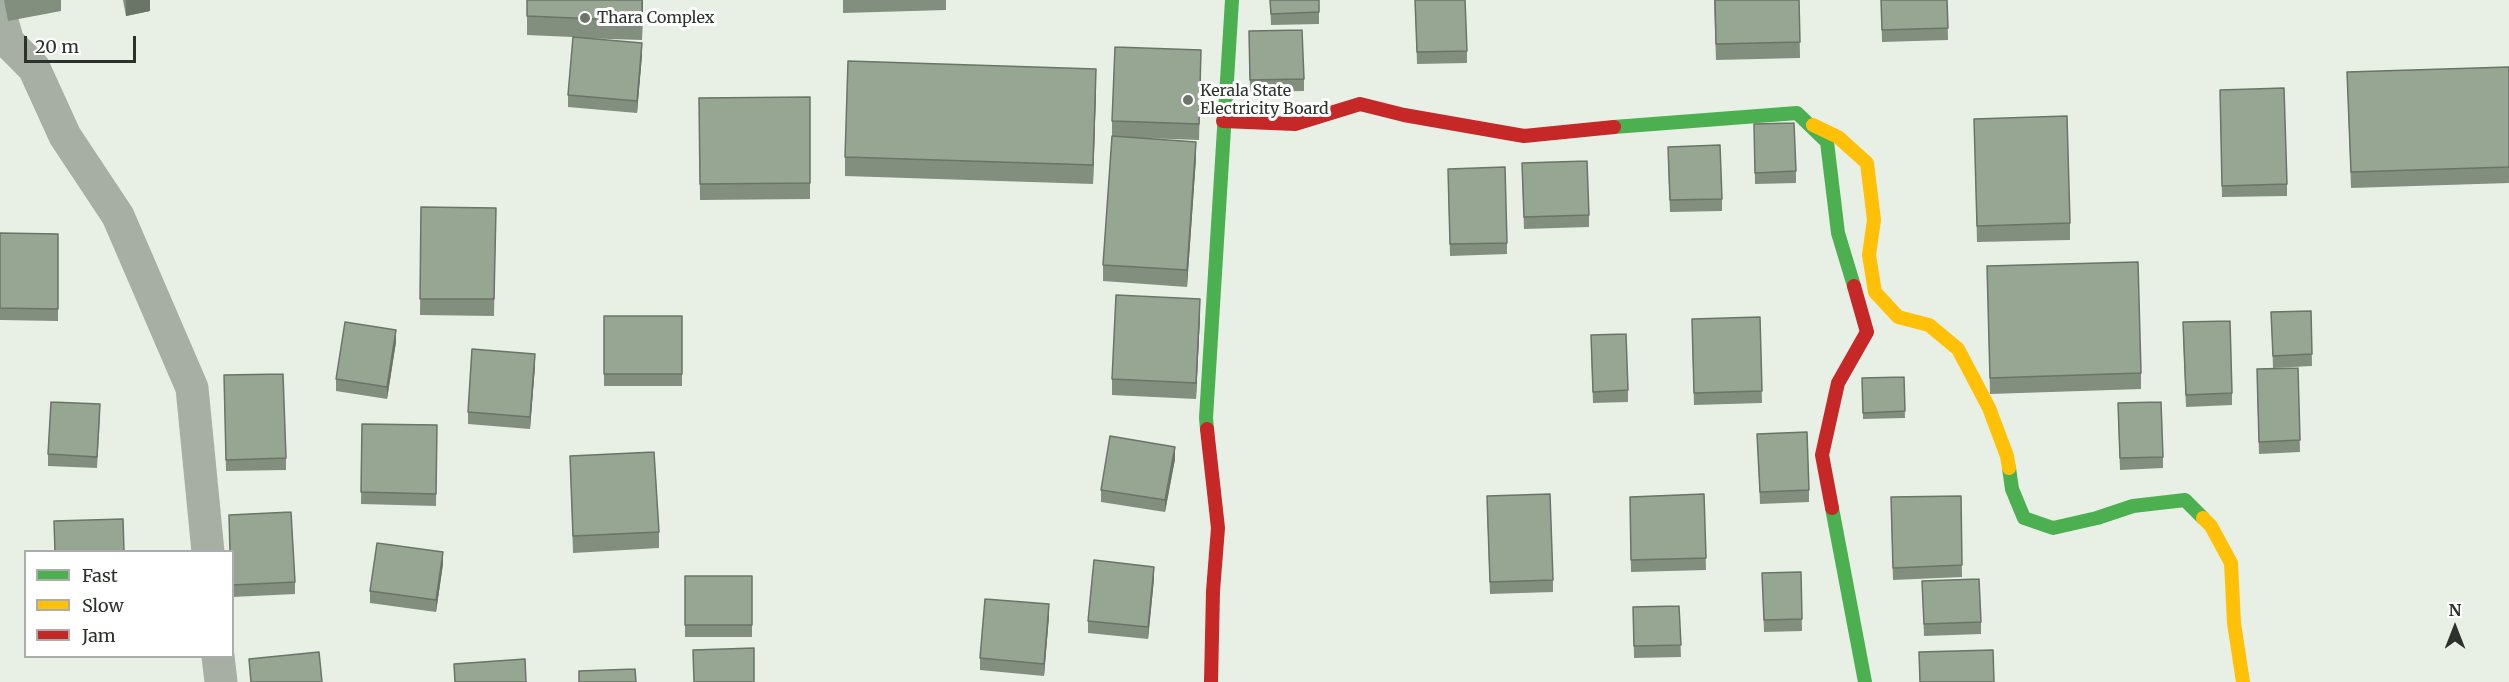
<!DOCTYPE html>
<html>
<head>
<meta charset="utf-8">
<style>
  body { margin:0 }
  #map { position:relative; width:2509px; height:682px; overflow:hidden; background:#e8f0e6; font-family:Merriweather,serif }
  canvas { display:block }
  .legend { position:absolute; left:24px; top:550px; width:210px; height:108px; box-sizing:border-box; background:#fff; border:2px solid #abadaa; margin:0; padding:8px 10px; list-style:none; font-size:18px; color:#2c312b }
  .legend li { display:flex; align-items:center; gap:12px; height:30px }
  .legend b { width:30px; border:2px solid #abadaa }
  .north { position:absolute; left:2425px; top:598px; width:60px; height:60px; -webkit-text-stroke:4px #fff; paint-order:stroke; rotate:0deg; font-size:16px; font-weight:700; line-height:24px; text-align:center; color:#2c312b }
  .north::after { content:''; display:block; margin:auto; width:21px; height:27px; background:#2c312b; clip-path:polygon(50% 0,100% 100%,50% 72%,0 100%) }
  .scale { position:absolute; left:24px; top:36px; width:112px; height:27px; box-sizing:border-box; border:3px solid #2c312b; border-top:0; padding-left:8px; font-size:18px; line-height:21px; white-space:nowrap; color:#2c312b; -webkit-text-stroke:4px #fff; paint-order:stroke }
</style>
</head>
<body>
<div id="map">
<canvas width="2509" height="682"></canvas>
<ul class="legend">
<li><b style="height:8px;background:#4caf50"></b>Fast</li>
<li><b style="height:8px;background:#ffc107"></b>Slow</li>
<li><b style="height:8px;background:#c62828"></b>Jam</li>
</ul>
<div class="north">N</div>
<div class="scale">20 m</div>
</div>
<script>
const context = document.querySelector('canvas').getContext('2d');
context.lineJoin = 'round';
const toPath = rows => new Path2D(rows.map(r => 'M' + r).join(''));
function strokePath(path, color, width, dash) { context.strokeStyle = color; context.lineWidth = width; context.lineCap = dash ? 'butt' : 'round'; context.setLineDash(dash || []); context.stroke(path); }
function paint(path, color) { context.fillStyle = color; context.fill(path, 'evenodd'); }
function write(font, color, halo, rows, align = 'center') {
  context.font = font + ' Merriweather,serif'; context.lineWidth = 6; context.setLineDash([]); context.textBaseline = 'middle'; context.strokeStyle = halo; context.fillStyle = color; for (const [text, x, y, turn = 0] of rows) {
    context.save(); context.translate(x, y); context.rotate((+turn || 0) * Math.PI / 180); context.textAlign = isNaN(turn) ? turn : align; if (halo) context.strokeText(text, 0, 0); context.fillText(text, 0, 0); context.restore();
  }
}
const street = toPath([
  [0,14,8,42,34,68,65,136,118,216,192,388,208,552],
  [218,656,221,682]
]);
const fast = toPath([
  [1614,127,1797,113,1827,142,1838,233,1854,286],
  [1207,429,1206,418,1232,0],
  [2009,468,2012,489,2024,518,2053,528,2097,518,2133,506,2185,500,2203,518],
  [1832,508,1865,682]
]);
const slow = toPath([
  [1813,125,1838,137,1867,163,1874,220,1869,255,1875,292,1898,317,1929,325,1958,349,1989,408,2007,456,2009,468],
  [2203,518,2211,526,2231,563,2234,623,2243,682]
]);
const jam = toPath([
  [1223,121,1295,124,1360,104,1404,115,1524,136,1614,127],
  [1207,429,1218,528,1213,591,1211,682],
  [1832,508,1822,455,1838,383,1867,332,1854,286]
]);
const wall = toPath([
  [4,0,61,0,61,11,8,21],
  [123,0,150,0,150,11,126,16],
  [643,0,642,40,579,38,642,55,637,113,568,107,568,95,573,37,527,35,527,16],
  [843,0,946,0,946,10,843,13],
  [1270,0,1319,0,1319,24,1271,25],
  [1415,0,1467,51,1467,63,1417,64],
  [1714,0,1799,0,1800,58,1716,60],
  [1881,0,1947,0,1948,40,1882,42],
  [1249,31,1304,79,1304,91,1250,92],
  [1201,66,1199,140,1142,138,1196,158,1187,287,1103,281,1103,265,1112,136,1112,121],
  [2509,67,2509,183,2351,188,2347,72],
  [1096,89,1093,184,845,176,845,157],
  [2220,90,2287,184,2287,196,2222,197],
  [810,97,810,199,700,200,699,98],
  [1974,119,2070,223,2070,240,1977,242],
  [1754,124,1796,171,1796,183,1755,184],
  [1668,159,1722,199,1722,211,1670,212],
  [1522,175,1589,215,1589,227,1524,229],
  [1448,181,1507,243,1507,254,1450,256],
  [421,207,496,208,494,316,420,315],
  [0,233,58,234,58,321,0,320],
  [1987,266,2141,373,2141,389,1990,394],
  [2311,311,2312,366,2273,368,2271,312],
  [604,316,682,316,682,386,604,386],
  [1200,316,1196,399,1112,395,1112,379],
  [1760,317,1762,403,1694,405,1692,331],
  [2183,334,2232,393,2232,405,2186,407],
  [396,342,387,399,336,391,336,379],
  [1591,347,1628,390,1628,402,1593,403],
  [535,366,530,429,468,424,468,412],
  [2298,368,2300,452,2259,454,2257,381],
  [224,375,286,458,286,470,226,471],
  [1904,377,1905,418,1863,419,1862,378],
  [2118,415,2163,457,2163,468,2120,470],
  [100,416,97,468,48,466,48,454],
  [362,424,437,425,436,506,361,504],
  [1757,434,1809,490,1809,502,1760,504],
  [570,456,659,532,659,548,573,553],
  [1175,459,1165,512,1101,502,1101,490],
  [1704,494,1706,570,1631,572,1630,497],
  [1961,496,1962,577,1893,580,1891,509],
  [1487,507,1553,580,1553,592,1490,594],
  [229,515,295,582,295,594,232,597,232,552,230,552],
  [443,564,436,612,370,603,370,591],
  [1801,572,1802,631,1764,632,1762,573],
  [685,576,752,576,752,637,685,637],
  [1154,579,1148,639,1088,633,1088,621],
  [1922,581,1981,622,1981,634,1924,636],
  [1679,606,1681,657,1634,658,1633,607],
  [1049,616,1044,676,980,670,980,658]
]);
const shadedWall = toPath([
  [126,0,150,0,150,11,126,16],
  [642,0,643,0,642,40],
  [642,43,642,55,637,113,637,101],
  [1096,69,1096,89,1093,184,1093,165],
  [1196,142,1196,158,1187,287,1187,270],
  [1200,299,1200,316,1196,399,1196,383],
  [396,330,396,342,387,399,387,387],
  [535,354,535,366,530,429,530,417],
  [1175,447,1175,459,1165,512,1165,500],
  [443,552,443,564,436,612,436,600],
  [1154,567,1154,579,1148,639,1148,627],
  [1049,604,1049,616,1044,676,1044,664]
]);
const building = toPath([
  [527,0,642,0,642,21,527,16,527,0],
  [1270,0,1319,0,1319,12,1271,14,1270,0],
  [1415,0,1465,0,1467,51,1417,52,1415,0],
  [1715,0,1799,0,1800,42,1716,44,1715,0],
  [1881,0,1947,0,1948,28,1882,30,1881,0],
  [1302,30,1304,79,1250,80,1249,31,1302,30],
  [573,37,642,43,637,101,568,95,573,37],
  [1115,47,1201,50,1199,124,1112,121,1115,47],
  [848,61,1096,69,1093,165,845,157,848,61],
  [2509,67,2509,167,2351,172,2347,72,2509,67],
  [2284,88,2287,184,2222,186,2220,90,2284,88],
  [810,97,810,183,700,184,699,98,810,97],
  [2067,116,2070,223,1977,226,1974,119,2067,116],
  [1794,123,1796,171,1755,173,1754,124,1794,123],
  [1112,136,1196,142,1187,270,1103,265,1112,136],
  [1720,145,1722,199,1670,200,1668,147,1720,145],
  [1587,161,1589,215,1524,217,1522,163,1587,161],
  [1505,167,1507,243,1450,244,1448,169,1505,167],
  [421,207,496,208,494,299,420,299,421,207],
  [0,233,58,234,58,309,0,308,0,233],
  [2138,262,2141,373,1990,378,1987,266,2138,262],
  [1116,295,1200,299,1196,383,1112,379,1116,295],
  [2311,311,2312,354,2273,356,2271,312,2311,311],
  [604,316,682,316,682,374,604,374,604,316],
  [1760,317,1762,391,1694,393,1692,319,1760,317],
  [2230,321,2232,393,2186,395,2183,322,2230,321],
  [345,322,396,330,387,387,336,379,345,322],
  [1626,334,1628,390,1593,392,1591,335,1626,334],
  [472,349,535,354,530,417,468,412,472,349],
  [2298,368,2300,440,2259,442,2257,369,2298,368],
  [283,374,286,458,226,460,224,375,283,374],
  [1904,377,1905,411,1863,413,1862,378,1904,377],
  [51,402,100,404,97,457,48,454,51,402],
  [2161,402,2163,457,2120,458,2118,403,2161,402],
  [362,424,437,425,436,494,361,492,362,424],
  [1807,432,1809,490,1760,492,1757,434,1807,432],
  [1110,436,1175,447,1165,500,1101,490,1110,436],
  [654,452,659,532,573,536,570,456,654,452],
  [1550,494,1553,580,1490,582,1487,496,1550,494],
  [1704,494,1706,558,1631,560,1630,497,1704,494],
  [1961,496,1962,565,1893,568,1891,497,1961,496],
  [291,512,295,582,232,585,232,552,230,552,229,515,291,512],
  [123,519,124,552,55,552,54,521,123,519],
  [377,543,443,552,436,600,370,591,377,543],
  [1094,560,1154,567,1148,627,1088,621,1094,560],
  [1801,572,1802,619,1764,620,1762,573,1801,572],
  [685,576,752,576,752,625,685,625,685,576],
  [1979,579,1981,622,1924,624,1922,581,1979,579],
  [985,599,1049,604,1044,664,980,658,985,599],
  [1679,606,1681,645,1634,646,1633,607,1679,606],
  [754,648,754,682,694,682,693,650,754,648],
  [1993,650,1994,682,1920,682,1919,652,1993,650],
  [319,652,322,682,251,682,249,659,319,652],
  [525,659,526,682,455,682,454,664,525,659],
  [635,669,636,682,579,682,579,671,635,669]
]);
const markers = [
  [585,18,6,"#6e746c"],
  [1188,100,6,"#6e746c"]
];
const poiNames = [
  ["Thara Complex",597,18],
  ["Kerala State",1200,91],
  ["Electricity Board",1200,109]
];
strokePath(street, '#a7afa5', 33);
strokePath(fast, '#4caf50', 14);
strokePath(slow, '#ffc107', 14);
strokePath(jam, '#c62828', 14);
paint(wall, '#828e7e');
paint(shadedWall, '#6a7467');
paint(building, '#97a593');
strokePath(building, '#6a7467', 1.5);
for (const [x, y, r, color] of markers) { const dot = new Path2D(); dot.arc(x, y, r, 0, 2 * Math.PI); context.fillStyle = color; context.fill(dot); strokePath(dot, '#fff', 2); }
write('16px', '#2c312b', '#fff', poiNames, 'left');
</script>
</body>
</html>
